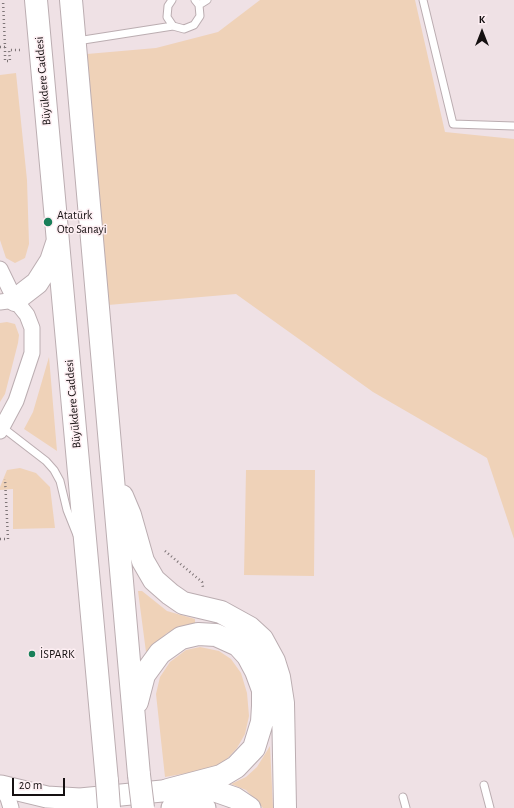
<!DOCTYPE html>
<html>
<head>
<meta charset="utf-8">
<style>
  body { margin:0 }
  #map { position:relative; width:514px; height:808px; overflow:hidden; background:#efe1e5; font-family:"Alegreya Sans",sans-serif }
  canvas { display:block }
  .north { position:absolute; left:462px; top:12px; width:40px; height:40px; -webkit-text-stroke:3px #fdeef2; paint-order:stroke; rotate:0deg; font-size:11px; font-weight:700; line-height:16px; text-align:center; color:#151011 }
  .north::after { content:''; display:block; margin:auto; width:14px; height:18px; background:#151011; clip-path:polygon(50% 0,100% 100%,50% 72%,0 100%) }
  .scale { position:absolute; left:12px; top:778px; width:53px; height:18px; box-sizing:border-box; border:2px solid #151011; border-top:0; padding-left:5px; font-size:12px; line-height:14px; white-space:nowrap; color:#151011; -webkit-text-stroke:3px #fdeef2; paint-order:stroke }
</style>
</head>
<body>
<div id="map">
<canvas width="514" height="808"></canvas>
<div class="north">K</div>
<div class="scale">20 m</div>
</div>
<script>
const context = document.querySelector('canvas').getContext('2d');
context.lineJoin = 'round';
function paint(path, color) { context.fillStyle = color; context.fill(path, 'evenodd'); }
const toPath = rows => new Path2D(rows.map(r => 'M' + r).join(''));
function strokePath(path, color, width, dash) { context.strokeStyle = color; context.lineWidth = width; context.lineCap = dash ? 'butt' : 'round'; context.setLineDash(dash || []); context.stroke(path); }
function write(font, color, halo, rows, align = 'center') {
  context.font = font + ' "Alegreya Sans",sans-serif'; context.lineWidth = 3; context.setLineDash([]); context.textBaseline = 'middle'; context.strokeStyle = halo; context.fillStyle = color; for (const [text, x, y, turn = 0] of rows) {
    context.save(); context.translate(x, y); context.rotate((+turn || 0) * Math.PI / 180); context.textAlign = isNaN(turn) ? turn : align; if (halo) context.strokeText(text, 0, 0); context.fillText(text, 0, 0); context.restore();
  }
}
const green = toPath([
  [260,0,415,0,445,132,514,139,514,539,487,458,373,392,236,294,108,305,87,54,156,48,218,32],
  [16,73,27,180,29,244,25,258,15,263,6,258,0,240,0,75],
  [7,322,15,324,19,335,18,343,5,394,0,402,0,323],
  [49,357,57,451,24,429,33,412],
  [20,468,36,473,50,487,55,528,13,529,13,489,0,490,0,487,7,470],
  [246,470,315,470,314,576,244,575],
  [138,591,142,591,167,611,195,619,195,624,167,633,146,652],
  [200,647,219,651,231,659,241,673,247,693,249,716,245,734,237,748,226,760,211,769,165,777,156,694,160,677,170,662,186,650],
  [270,746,273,808,263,808,246,790,231,784,246,777,257,767]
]);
const path = toPath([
  [0,47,5,47,3,0],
  [5,47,5,61,10,61,9,50,22,50],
  [0,539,8,539,5,479],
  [165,551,202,582,203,587]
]);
const lane = toPath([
  [172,0,168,6,167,17,173,26,184,29,194,25,200,16,199,5,195,0],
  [423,0,453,124,514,126],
  [199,5,207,0],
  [77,41,173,26],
  [2,427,46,461,54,470,60,481,67,510,77,535],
  [484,785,490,808],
  [403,797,406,808]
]);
const street = toPath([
  [0,269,15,300],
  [0,302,15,300,27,315,32,328,32,353,16,401,0,431],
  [0,785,8,798,11,808]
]);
const secondary = toPath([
  [1,786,47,797,80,799,193,788,215,791,235,798,250,808],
  [172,808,205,808]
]);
const primary = toPath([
  [36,0,107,781],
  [71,0,139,775],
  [15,300,37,283,51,261,57,243],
  [122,496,130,515,143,561,154,580,170,594,183,603,221,612,250,628,262,639,274,661,279,677,283,703,285,808],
  [137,702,144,675,160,653,181,638,198,634,216,635,238,645,248,656,256,671,263,690,263,706,262,722,254,748,236,767,221,776,168,790]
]);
const primaryBridge = toPath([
  [139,775,143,808],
  [107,781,109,808]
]);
const markers = [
  [48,222,5,"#197f59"],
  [32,654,4,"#197f59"]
];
const streetNames = [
  ["Büyükdere Caddesi",43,81,-95],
  ["Büyükdere Caddesi",73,404,-95]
];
const poiNames = [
  ["Atatürk",57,215],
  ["Oto Sanayi",57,229],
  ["İSPARK",40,654]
];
paint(green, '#efd2b8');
strokePath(lane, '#bbadb1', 9);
strokePath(street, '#bbadb1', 17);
strokePath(secondary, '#bbadb1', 23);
strokePath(primary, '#bbadb1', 24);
strokePath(path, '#7e7577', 2.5, [1, 3]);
strokePath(lane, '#fff', 7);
strokePath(street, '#fff', 15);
strokePath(secondary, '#fff', 21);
strokePath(primary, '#fff', 22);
strokePath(primaryBridge, '#bbadb1', 24, []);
strokePath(primaryBridge, '#fff', 22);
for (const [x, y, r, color] of markers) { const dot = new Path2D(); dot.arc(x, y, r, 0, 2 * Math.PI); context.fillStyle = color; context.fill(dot); strokePath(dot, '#fdeef2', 1.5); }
write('12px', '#151011', '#fdeef2', streetNames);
write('12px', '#151011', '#fdeef2', poiNames, 'left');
</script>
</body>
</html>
